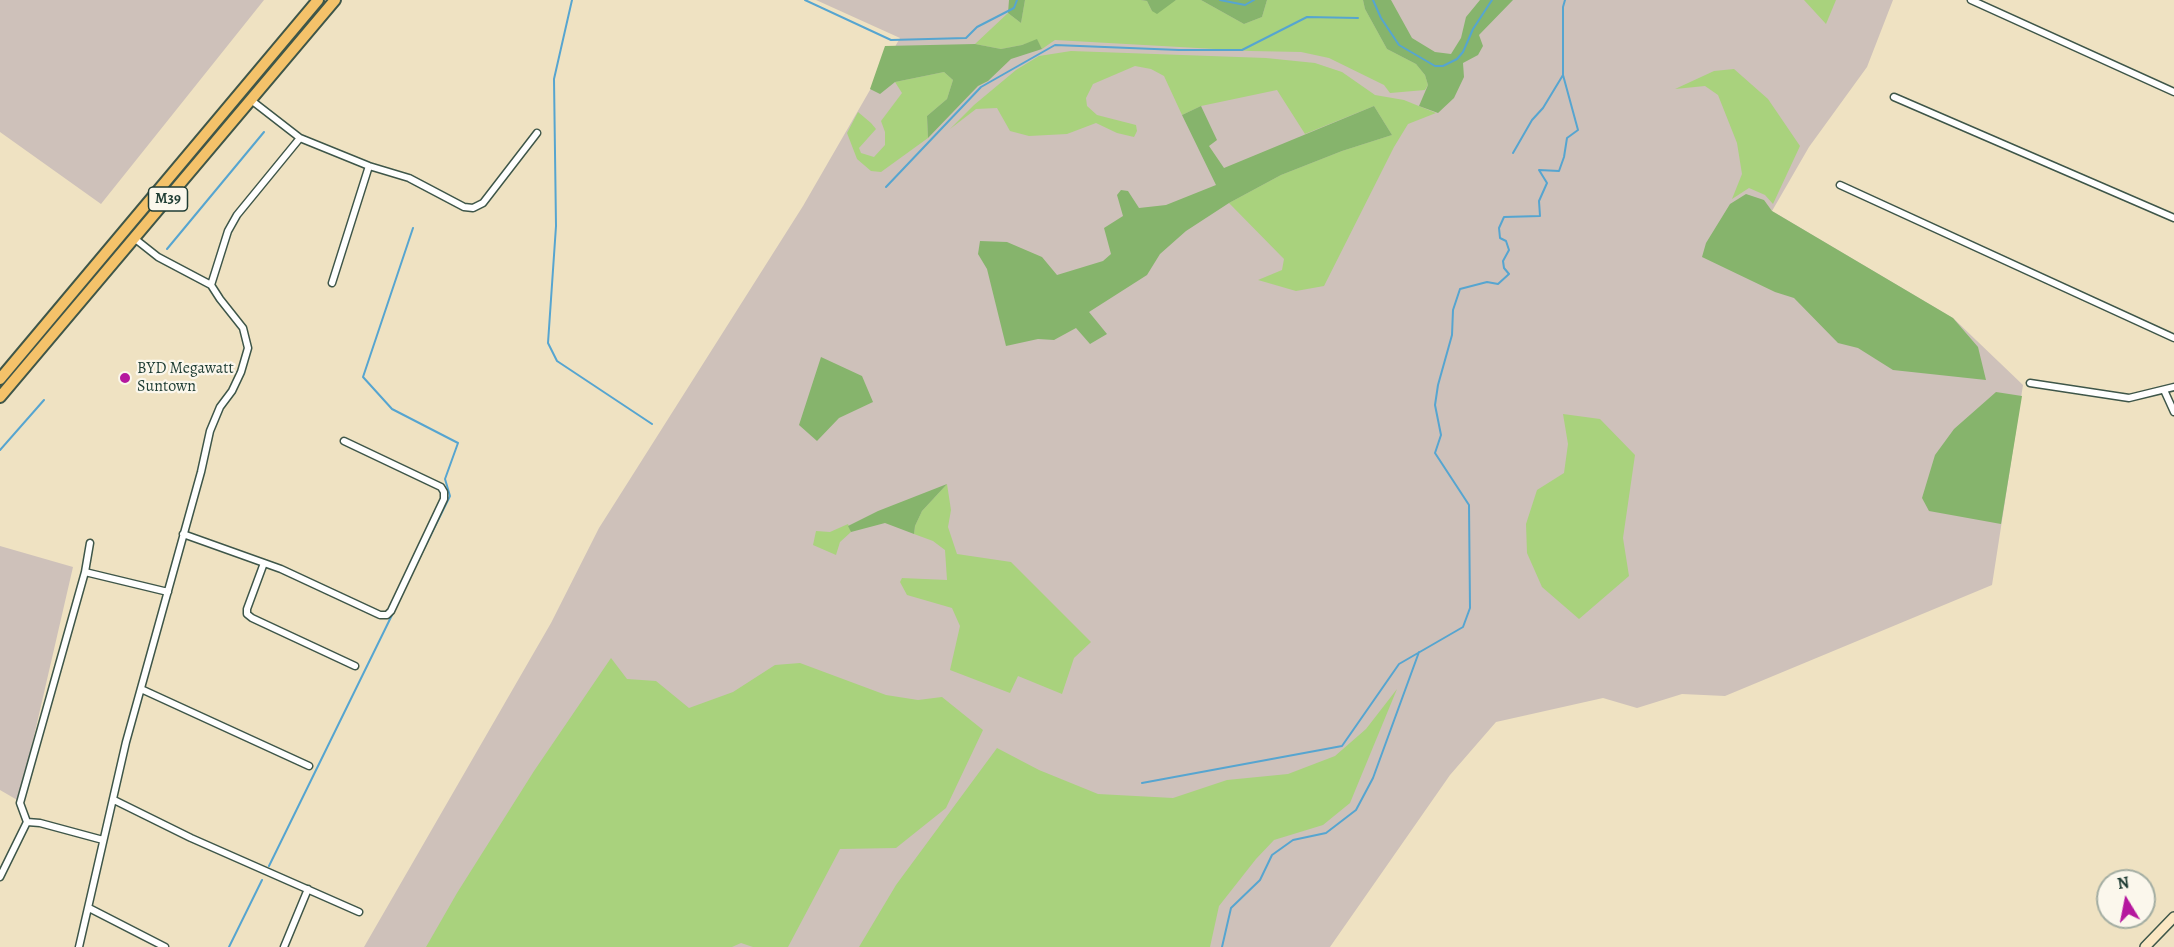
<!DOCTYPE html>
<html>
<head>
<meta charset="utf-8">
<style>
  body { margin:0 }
  #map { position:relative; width:2174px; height:947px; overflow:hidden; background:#efe2c2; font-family:Alegreya,serif }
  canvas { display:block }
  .north { position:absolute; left:2096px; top:869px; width:60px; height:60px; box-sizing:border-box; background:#fbf7ec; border:2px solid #a3ada2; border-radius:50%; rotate:350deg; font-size:16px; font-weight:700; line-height:24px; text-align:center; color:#1f3d34 }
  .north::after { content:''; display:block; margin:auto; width:21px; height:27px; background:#b5179e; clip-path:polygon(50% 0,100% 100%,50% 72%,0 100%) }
</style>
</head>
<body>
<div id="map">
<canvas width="2174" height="947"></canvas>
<div class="north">N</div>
</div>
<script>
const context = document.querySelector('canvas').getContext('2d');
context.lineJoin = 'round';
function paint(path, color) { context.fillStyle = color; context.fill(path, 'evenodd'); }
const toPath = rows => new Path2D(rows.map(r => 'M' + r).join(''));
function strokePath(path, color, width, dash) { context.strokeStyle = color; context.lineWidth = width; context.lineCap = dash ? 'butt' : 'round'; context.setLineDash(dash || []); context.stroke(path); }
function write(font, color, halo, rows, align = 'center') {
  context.font = font + ' Alegreya,serif'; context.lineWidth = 4.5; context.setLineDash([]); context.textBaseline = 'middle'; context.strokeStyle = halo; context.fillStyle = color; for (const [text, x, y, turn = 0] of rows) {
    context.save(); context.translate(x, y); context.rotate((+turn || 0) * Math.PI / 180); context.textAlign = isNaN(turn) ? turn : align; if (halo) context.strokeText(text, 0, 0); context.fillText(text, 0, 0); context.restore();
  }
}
const industrial = toPath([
  [0,0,264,0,101,204,0,132],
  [816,0,1893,0,1867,67,1809,147,1772,211,1953,318,2023,385,1992,585,1725,696,1682,694,1637,708,1603,698,1496,722,1450,775,1330,947,364,947,551,623,599,528,803,206,900,38],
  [0,546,73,567,19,801,0,790]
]);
const green = toPath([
  [1025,0,1141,0,1147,1,1152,11,1176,0,1201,0,1244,24,1262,17,1267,0,1363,0,1365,9,1387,49,1416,64,1425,75,1428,85,1425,90,1390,93,1384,85,1329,58,1301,52,1251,51,1055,40,1042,49,1037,40,1022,45,1001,49,975,44,1008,13,1021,23],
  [1804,0,1836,0,1826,24],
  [1071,51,1266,58,1315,63,1342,72,1375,95,1404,100,1436,113,1408,124,1394,147,1324,286,1296,291,1258,280,1282,270,1284,259,1229,203,1281,175,1342,151,1392,135,1374,106,1305,134,1277,90,1201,106,1182,115,1164,76,1151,69,1135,66,1093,84,1086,98,1087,106,1097,115,1136,125,1137,131,1134,137,1117,133,1096,123,1067,134,1029,136,1010,131,997,108,976,109,950,129,974,105,1016,70,1039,56],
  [1734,69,1768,99,1800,146,1773,204,1765,195,1749,188,1732,199,1742,174,1737,143,1718,95,1705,86,1675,89,1714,71],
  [944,72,953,80,947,99,927,116,928,138,881,172,871,171,857,159,847,133,858,112,871,123,876,129,859,148,861,153,874,157,885,145,885,132,881,121,902,93,895,82],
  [1563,414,1600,419,1635,455,1623,538,1629,576,1579,619,1542,587,1527,553,1526,524,1537,490,1564,473,1568,444],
  [947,484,951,510,948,527,957,554,1011,562,1091,642,1074,658,1062,694,1018,676,1010,693,950,670,960,626,952,608,907,595,900,582,902,578,947,580,945,550,933,541,914,534,915,526,922,511],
  [848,524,851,532,840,542,836,555,813,545,816,531,830,532],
  [611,658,627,679,656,681,689,708,733,692,775,665,800,663,886,695,918,700,942,697,983,730,946,808,896,848,840,849,788,947,753,947,741,943,732,947,426,947,457,893,534,771],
  [1397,689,1350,803,1323,825,1274,840,1256,859,1219,906,1210,947,859,947,896,885,997,748,1039,770,1098,794,1173,798,1227,780,1288,774,1335,756,1366,729]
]);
const forest = toPath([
  [1009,0,1025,0,1021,23,1008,13],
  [1141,0,1176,0,1157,14,1152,11,1147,1],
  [1201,0,1267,0,1262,17,1244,24],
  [1363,0,1391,0,1412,38,1435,52,1451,54,1461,38,1466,17,1480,0,1513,0,1479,35,1483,46,1478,55,1463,63,1464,77,1454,98,1438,113,1419,106,1428,85,1425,75,1416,64,1387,49,1365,9],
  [1037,39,1042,49,1011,59,988,81,978,86,928,138,927,116,947,99,953,80,944,72,895,82,880,94,870,89,885,46,975,44,1001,49,1022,45],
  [1201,106,1217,140,1209,146,1224,168,1374,106,1392,135,1342,151,1281,175,1229,203,1186,231,1160,254,1147,275,1089,312,1107,334,1090,344,1076,328,1054,340,1038,339,1006,346,987,269,978,254,980,241,1007,242,1042,257,1057,275,1103,261,1111,254,1104,228,1123,216,1117,195,1121,190,1128,191,1139,208,1166,205,1216,185,1182,115],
  [1746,194,1764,200,1772,211,1953,318,1978,347,1986,380,1893,370,1858,348,1838,343,1794,298,1775,292,1702,257,1706,243,1730,204],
  [821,357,862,376,873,402,839,418,817,441,799,425],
  [1996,392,2022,396,2001,524,1929,511,1922,498,1935,455,1954,429],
  [947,484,922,511,915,526,914,534,885,523,851,532,848,526,878,511]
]);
const stream = toPath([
  [572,0,554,79,556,226,548,343,557,361,652,424],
  [805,0,891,40,966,38,977,27,1014,8,1017,0],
  [1220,0,1245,5,1254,0],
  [1373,0,1381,18,1399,45,1435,66,1443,66,1457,59,1463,52,1473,29,1492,0],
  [1513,153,1532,120,1543,108,1563,75],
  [886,187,981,87,1055,45,1179,50,1242,50,1307,17,1358,18],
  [167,249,264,132],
  [0,450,44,400],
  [408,581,450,496,445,479,458,443,392,409,363,377,413,228],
  [1142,783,1342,746,1399,664,1463,627,1470,608,1469,505,1435,453,1441,435,1435,405,1438,385,1452,335,1453,310,1460,289,1487,282,1498,284,1509,274,1504,268,1503,261,1509,250,1506,241,1500,238,1499,228,1504,217,1540,216,1539,201,1547,183,1539,170,1559,171,1564,157,1567,138,1578,130,1563,75,1563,7,1565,0],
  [269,866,393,613],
  [229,947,262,880],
  [1222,947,1231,908,1260,880,1272,855,1293,840,1326,833,1356,810,1373,778,1419,652]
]);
const minor = toPath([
  [1971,0,2174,92],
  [1894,97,2174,218],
  [251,100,300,138,369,166,409,178,464,207,473,208,483,203,537,133],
  [1840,185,2174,338],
  [332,283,369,166],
  [211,285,228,231,237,215,300,138],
  [2030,383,2129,398,2174,387],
  [2164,390,2174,412],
  [183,534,281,569,380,615,387,615,391,611,444,499,444,492,441,487,344,441],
  [264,563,247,609,247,614,252,618,355,666],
  [85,572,168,592],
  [141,689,309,766],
  [114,800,191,838,359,912],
  [27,822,20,803,85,572,90,543],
  [0,877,27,822,40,823,103,840],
  [89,908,165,947],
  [79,947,126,742,201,472,210,431,220,407,232,391,241,372,248,348,243,328,220,299,211,285,158,257,134,238],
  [284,947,308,889]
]);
const secondary = toPath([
  [2145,947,2174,917]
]);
const trunk = toPath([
  [0,379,318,0],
  [0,397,335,0]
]);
const markers = [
  [125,378,6,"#b5179e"]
];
const shields = [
  [168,199,39]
];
const shieldNames = [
  ["M39",168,199]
];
const poiNames = [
  ["BYD Megawatt",137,369],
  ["Suntown",137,387]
];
paint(industrial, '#cec1ba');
paint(green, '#a9d27d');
paint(forest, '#86b46c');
strokePath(stream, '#56a5d0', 2);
strokePath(minor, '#3e5649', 9);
strokePath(secondary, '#3e5649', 12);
strokePath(trunk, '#3e5649', 14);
strokePath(minor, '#fff', 6);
strokePath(secondary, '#fbe7c3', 9);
strokePath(trunk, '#f4c26a', 10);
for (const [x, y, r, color] of markers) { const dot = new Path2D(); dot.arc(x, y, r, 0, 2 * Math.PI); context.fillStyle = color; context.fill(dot); strokePath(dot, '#fbf7ec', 2); }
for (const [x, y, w] of shields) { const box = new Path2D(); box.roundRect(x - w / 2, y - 12, w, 24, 4.5); context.fillStyle = '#fbf7ec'; context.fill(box); strokePath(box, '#1f3d34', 1.5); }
write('bold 15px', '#1f3d34', null, shieldNames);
write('16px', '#1f3d34', '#fbf7ec', poiNames, 'left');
</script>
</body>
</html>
